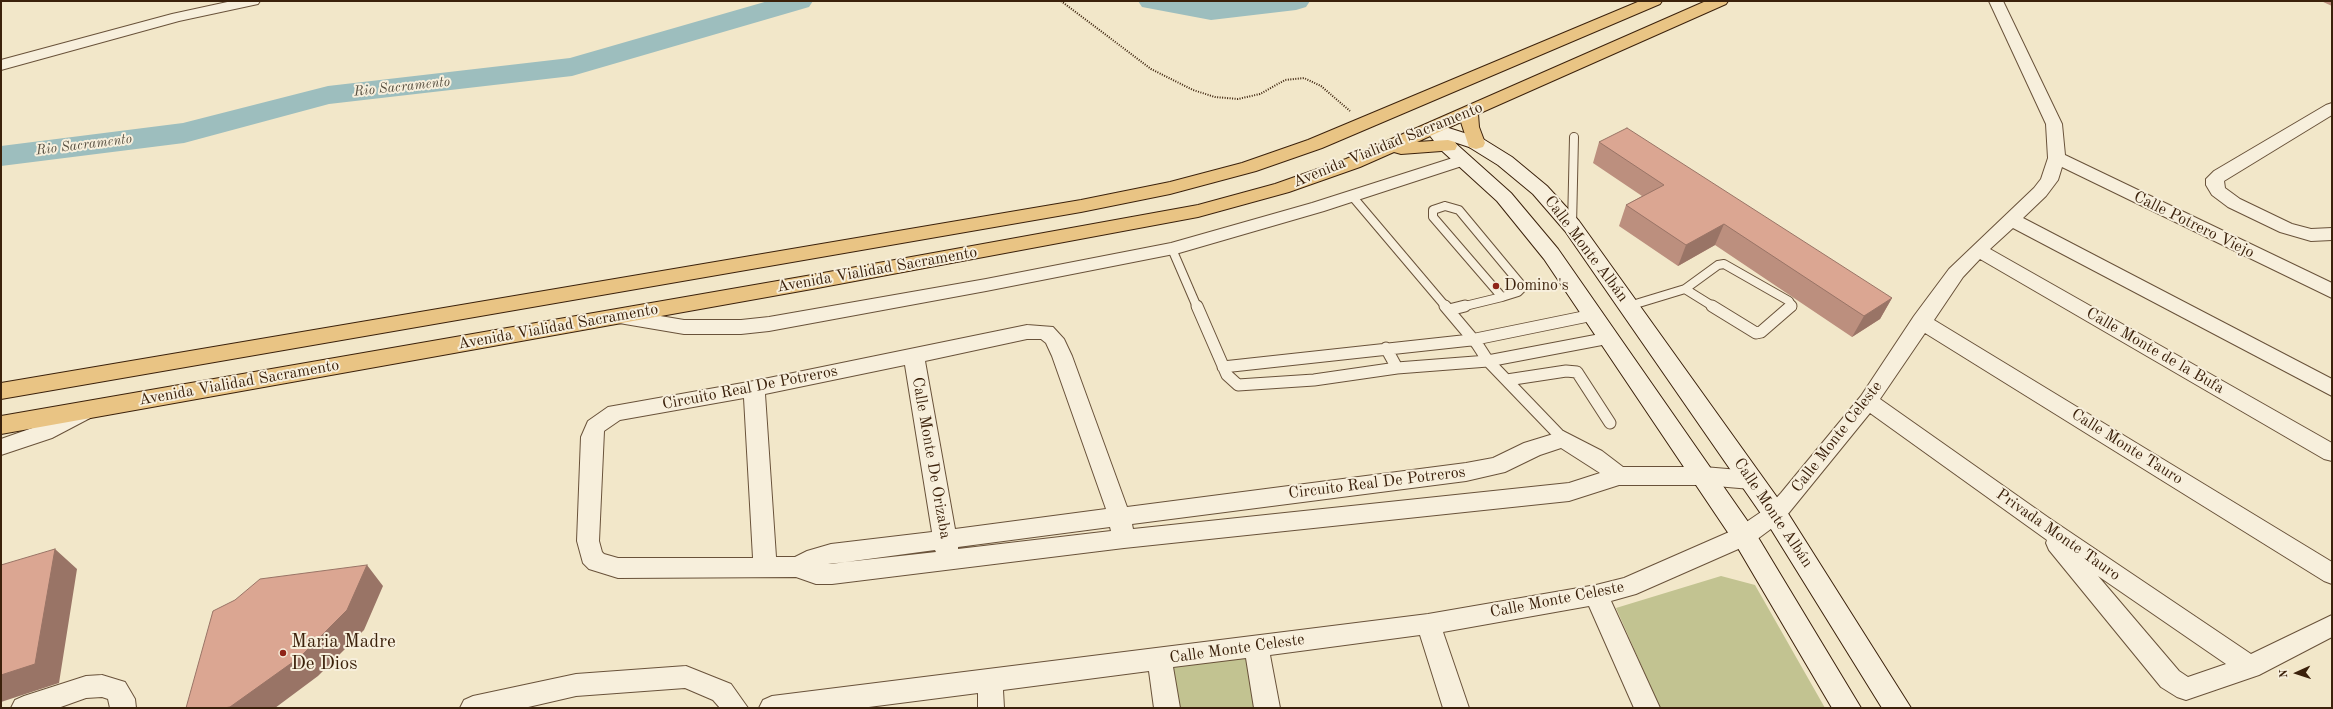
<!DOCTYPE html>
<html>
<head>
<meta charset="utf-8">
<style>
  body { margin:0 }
  #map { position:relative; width:2333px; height:709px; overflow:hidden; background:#f2e7c9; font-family:"Old Standard TT",serif }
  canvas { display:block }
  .frame { position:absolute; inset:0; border:2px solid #3b210b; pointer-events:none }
  .north { position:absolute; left:2277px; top:653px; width:40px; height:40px; -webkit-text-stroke:3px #f7efdc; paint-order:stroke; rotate:267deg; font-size:11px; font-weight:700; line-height:16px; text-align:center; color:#3b210b }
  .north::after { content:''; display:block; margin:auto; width:14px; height:18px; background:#3b210b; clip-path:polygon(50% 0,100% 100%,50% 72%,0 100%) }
</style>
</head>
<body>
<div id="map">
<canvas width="2333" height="709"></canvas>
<div class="frame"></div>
<div class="north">N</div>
</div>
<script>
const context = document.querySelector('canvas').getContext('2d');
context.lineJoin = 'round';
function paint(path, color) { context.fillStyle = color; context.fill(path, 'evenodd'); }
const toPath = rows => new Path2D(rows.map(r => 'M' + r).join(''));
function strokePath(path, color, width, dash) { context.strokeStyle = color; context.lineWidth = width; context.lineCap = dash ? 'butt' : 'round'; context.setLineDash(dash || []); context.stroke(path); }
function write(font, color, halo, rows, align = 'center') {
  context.font = font + ' "Old Standard TT",serif'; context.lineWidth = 4; context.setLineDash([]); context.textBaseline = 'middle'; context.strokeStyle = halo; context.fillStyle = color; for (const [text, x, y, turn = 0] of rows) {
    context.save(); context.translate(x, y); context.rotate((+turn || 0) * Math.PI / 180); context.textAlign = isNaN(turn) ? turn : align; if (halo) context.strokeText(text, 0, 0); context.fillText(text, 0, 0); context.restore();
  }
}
const green = toPath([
  [1721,576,1755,585,1825,708,1660,708,1616,608],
  [1251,652,1260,708,1167,708,1160,665]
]);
const river = toPath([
  [768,1,813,1,809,7,572,76,329,104,184,143,1,166,1,146,183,123,328,86,570,58,768,1],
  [1138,1,1211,2,1310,1,1306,7,1296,10,1211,20,1142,7,1138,1]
]);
const path = toPath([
  [1061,1,1151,69,1193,90,1215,97,1238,99,1260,94,1285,80,1304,78,1321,86,1350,111]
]);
const serviceFar1 = toPath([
  [1352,196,1446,307],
  [1445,206,1459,210,1523,287,1518,292,1502,297,1433,217,1433,210,1445,206],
  [1572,226,1574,137],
  [1172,249,1197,307],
  [1685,289,1714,307],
  [1685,289,1718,265,1724,264,1789,301,1792,307],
  [1629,306,1685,289],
  [1461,307,1502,297]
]);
const service = toPath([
  [1197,306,1227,375,1238,385,1314,380,1397,368,1488,361,1609,338],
  [1445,306,1477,344,1488,361,1563,439],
  [1712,306,1756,333,1761,332,1791,306],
  [1449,310,1465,306],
  [1386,348,1397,368],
  [1223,367,1471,340,1593,315],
  [1507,380,1566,371,1577,372,1610,423]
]);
const minor = toPath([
  [232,1,260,1,258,4,179,21,1,70,1,60,172,14,232,1],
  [1989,1,2003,1,2062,124,2065,155,2332,283,2332,298,2062,167,2058,180,2046,196,2023,218,2332,379,2332,396,2013,228,1990,249,2332,443,2332,461,2324,459,1980,259,1963,277,1934,320,2332,562,2332,584,2324,581,1925,333,1880,399,2049,518,2251,654,2332,615,2332,637,2259,675,2186,700,2177,697,2161,687,2049,550,2046,543,2047,540,1870,413,1783,520,1752,543,1636,594,1611,601,1660,708,1634,708,1589,606,1443,632,1469,708,1443,708,1420,635,1270,655,1280,708,1254,708,1246,658,1173,667,1180,708,1154,708,1149,671,1003,690,1004,708,978,708,978,693,861,708,759,708,763,700,772,696,1428,614,1596,585,1624,578,1736,529,1767,508,1781,493,1861,396,1914,316,1949,269,2034,188,2041,179,2048,158,2046,124,1989,1],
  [2098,576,2226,664,2188,677,2179,671,2098,576],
  [2332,103,2332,115,2224,181,2225,188,2240,199,2292,224,2311,229,2332,228,2332,240,2311,241,2280,232,2228,207,2212,195,2206,185,2206,179,2214,171,2326,105,2332,103],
  [1462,155,1468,156,1471,160,1468,164,1324,211,1179,253,986,291,769,331,741,334,684,334,619,323,612,321,609,316,612,311,619,309,684,320,741,320,769,317,986,279,1171,243,1312,203,1462,155],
  [1027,325,1053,327,1064,339,1072,356,1127,507,1466,463,1493,458,1524,443,1563,431,1602,451,1623,467,1704,467,1751,471,1759,474,1762,480,1759,486,1751,489,1704,485,1619,485,1569,501,1124,548,832,584,816,584,796,577,618,578,589,569,583,563,577,541,581,437,588,421,608,407,754,381,1027,325],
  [1027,339,1041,339,1046,343,1052,356,1106,509,955,529,925,361,1027,339],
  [905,365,932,532,831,544,807,551,795,557,776,557,765,394,905,365],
  [744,398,753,558,618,558,604,554,602,552,599,541,604,431,620,420,744,398],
  [1561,448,1600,473,1569,483,1133,529,1132,524,1466,481,1505,472,1540,455,1561,448],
  [1110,527,1111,531,958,549,958,547,1110,527],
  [935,550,936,552,828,564,831,564,935,550],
  [85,403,92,405,95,411,92,417,52,438,1,455,1,439,38,426,85,403],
  [686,666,731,684,748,708,720,708,713,700,685,688,576,696,524,708,460,708,464,700,473,696,576,674,686,666],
  [102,675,125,682,135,699,136,708,110,708,108,699,102,697,86,698,58,708,11,708,15,700,24,696,86,676,102,675]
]);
const secondary = toPath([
  [1433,123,1483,139,1512,157,1547,186,1579,221,1784,507,1911,708,1882,708,1766,521,1565,231,1533,194,1498,165,1469,147,1454,142,1511,193,1558,249,1753,529,1861,708,1832,708,1735,543,1544,259,1497,201,1441,150,1427,132,1424,128,1427,124,1433,123]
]);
const trunk = toPath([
  [1640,1,1662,1,1660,4,1322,148,1256,171,1170,194,1081,212,1,399,1,383,1081,200,1170,182,1242,163,1308,140,1640,1],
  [1706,1,1728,1,1726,4,1478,114,1479,127,1485,143,1483,147,1476,149,1469,147,1461,122,1417,142,1448,140,1455,142,1457,146,1455,150,1401,154,1394,152,1360,167,1289,192,1198,217,812,289,1,434,1,416,812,275,1198,205,1275,184,1346,159,1706,1]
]);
const wall = toPath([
  [2321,1,2332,1,2332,6],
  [1599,142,1892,298,1880,319,1852,337,1715,245,1678,266,1619,226,1626,205,1642,196,1593,163]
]);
const shadedWall = toPath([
  [1724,224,1715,245,1678,266,1686,245],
  [1892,298,1880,319,1852,337,1864,316],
  [55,549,77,569,59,683,1,702,1,675],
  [367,565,383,586,364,630,318,676,275,708,224,708]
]);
const building = toPath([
  [1627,128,1892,298,1864,316,1724,224,1686,245,1626,205,1664,185,1599,142,1627,128],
  [55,549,35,664,1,675,1,565,55,549],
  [367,565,347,610,300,657,230,707,224,708,186,708,213,611,235,600,260,579,367,565]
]);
const markers = [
  [1496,286,4,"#8f2418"],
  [283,653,4,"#8f2418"]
];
const farWaternames = [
  ["Rio Sacramento",402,87,-6],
  ["Rio Sacramento",84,145,-7]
];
const streetNames = [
  ["Avenida Vialidad Sacramento",1388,145,-22],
  ["Calle Potrero Viejo",2194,225,26],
  ["Calle Monte Albán",1586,249,53],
  ["Avenida Vialidad Sacramento",877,270,-10],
  ["Avenida Vialidad Sacramento",558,327,-10],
  ["Calle Monte de la Bufa",2155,351,30],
  ["Avenida Vialidad Sacramento",239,383,-10],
  ["Circuito Real De Potreros",750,388,-11],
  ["Calle Monte Celeste",1837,437,-52],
  ["Calle Monte Tauro",2127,447,32],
  ["Calle Monte De Orizaba",931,458,80],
  ["Circuito Real De Potreros",1377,483,-7],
  ["Calle Monte Albán",1773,513,56],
  ["Privada Monte Tauro",2058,535,35],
  ["Calle Monte Celeste",1557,600,-11],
  ["Calle Monte Celeste",1237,649,-8]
];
const poiNames = [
  ["Domino's",1504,286]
];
const nearPoinames = [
  ["Maria Madre",291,642],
  ["De Dios",291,664]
];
paint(green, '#c2c391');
paint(river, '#9dbebe');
strokePath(serviceFar1, '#69523a', 10);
strokePath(service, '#69523a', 13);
strokePath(minor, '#69523a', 2);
strokePath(secondary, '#3b210b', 2);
strokePath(trunk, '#3b210b', 2);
strokePath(path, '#3b210b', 2, [1, 1.5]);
strokePath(serviceFar1, '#f7efdc', 8);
strokePath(service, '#f7efdc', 11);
paint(minor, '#f7efdc');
paint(secondary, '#f7efdc');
paint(trunk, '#e9c484');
paint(wall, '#bc8f7e');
paint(shadedWall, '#997466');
paint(building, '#dba692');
strokePath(building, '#997466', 1);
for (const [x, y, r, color] of markers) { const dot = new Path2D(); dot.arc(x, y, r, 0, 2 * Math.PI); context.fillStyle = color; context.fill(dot); strokePath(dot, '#f7efdc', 1.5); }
write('italic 14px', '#585041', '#f7efdc', farWaternames);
write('16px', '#3b210b', '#f7efdc', streetNames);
write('16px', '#3b210b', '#f7efdc', poiNames, 'left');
write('19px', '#3b210b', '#f7efdc', nearPoinames, 'left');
</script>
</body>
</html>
